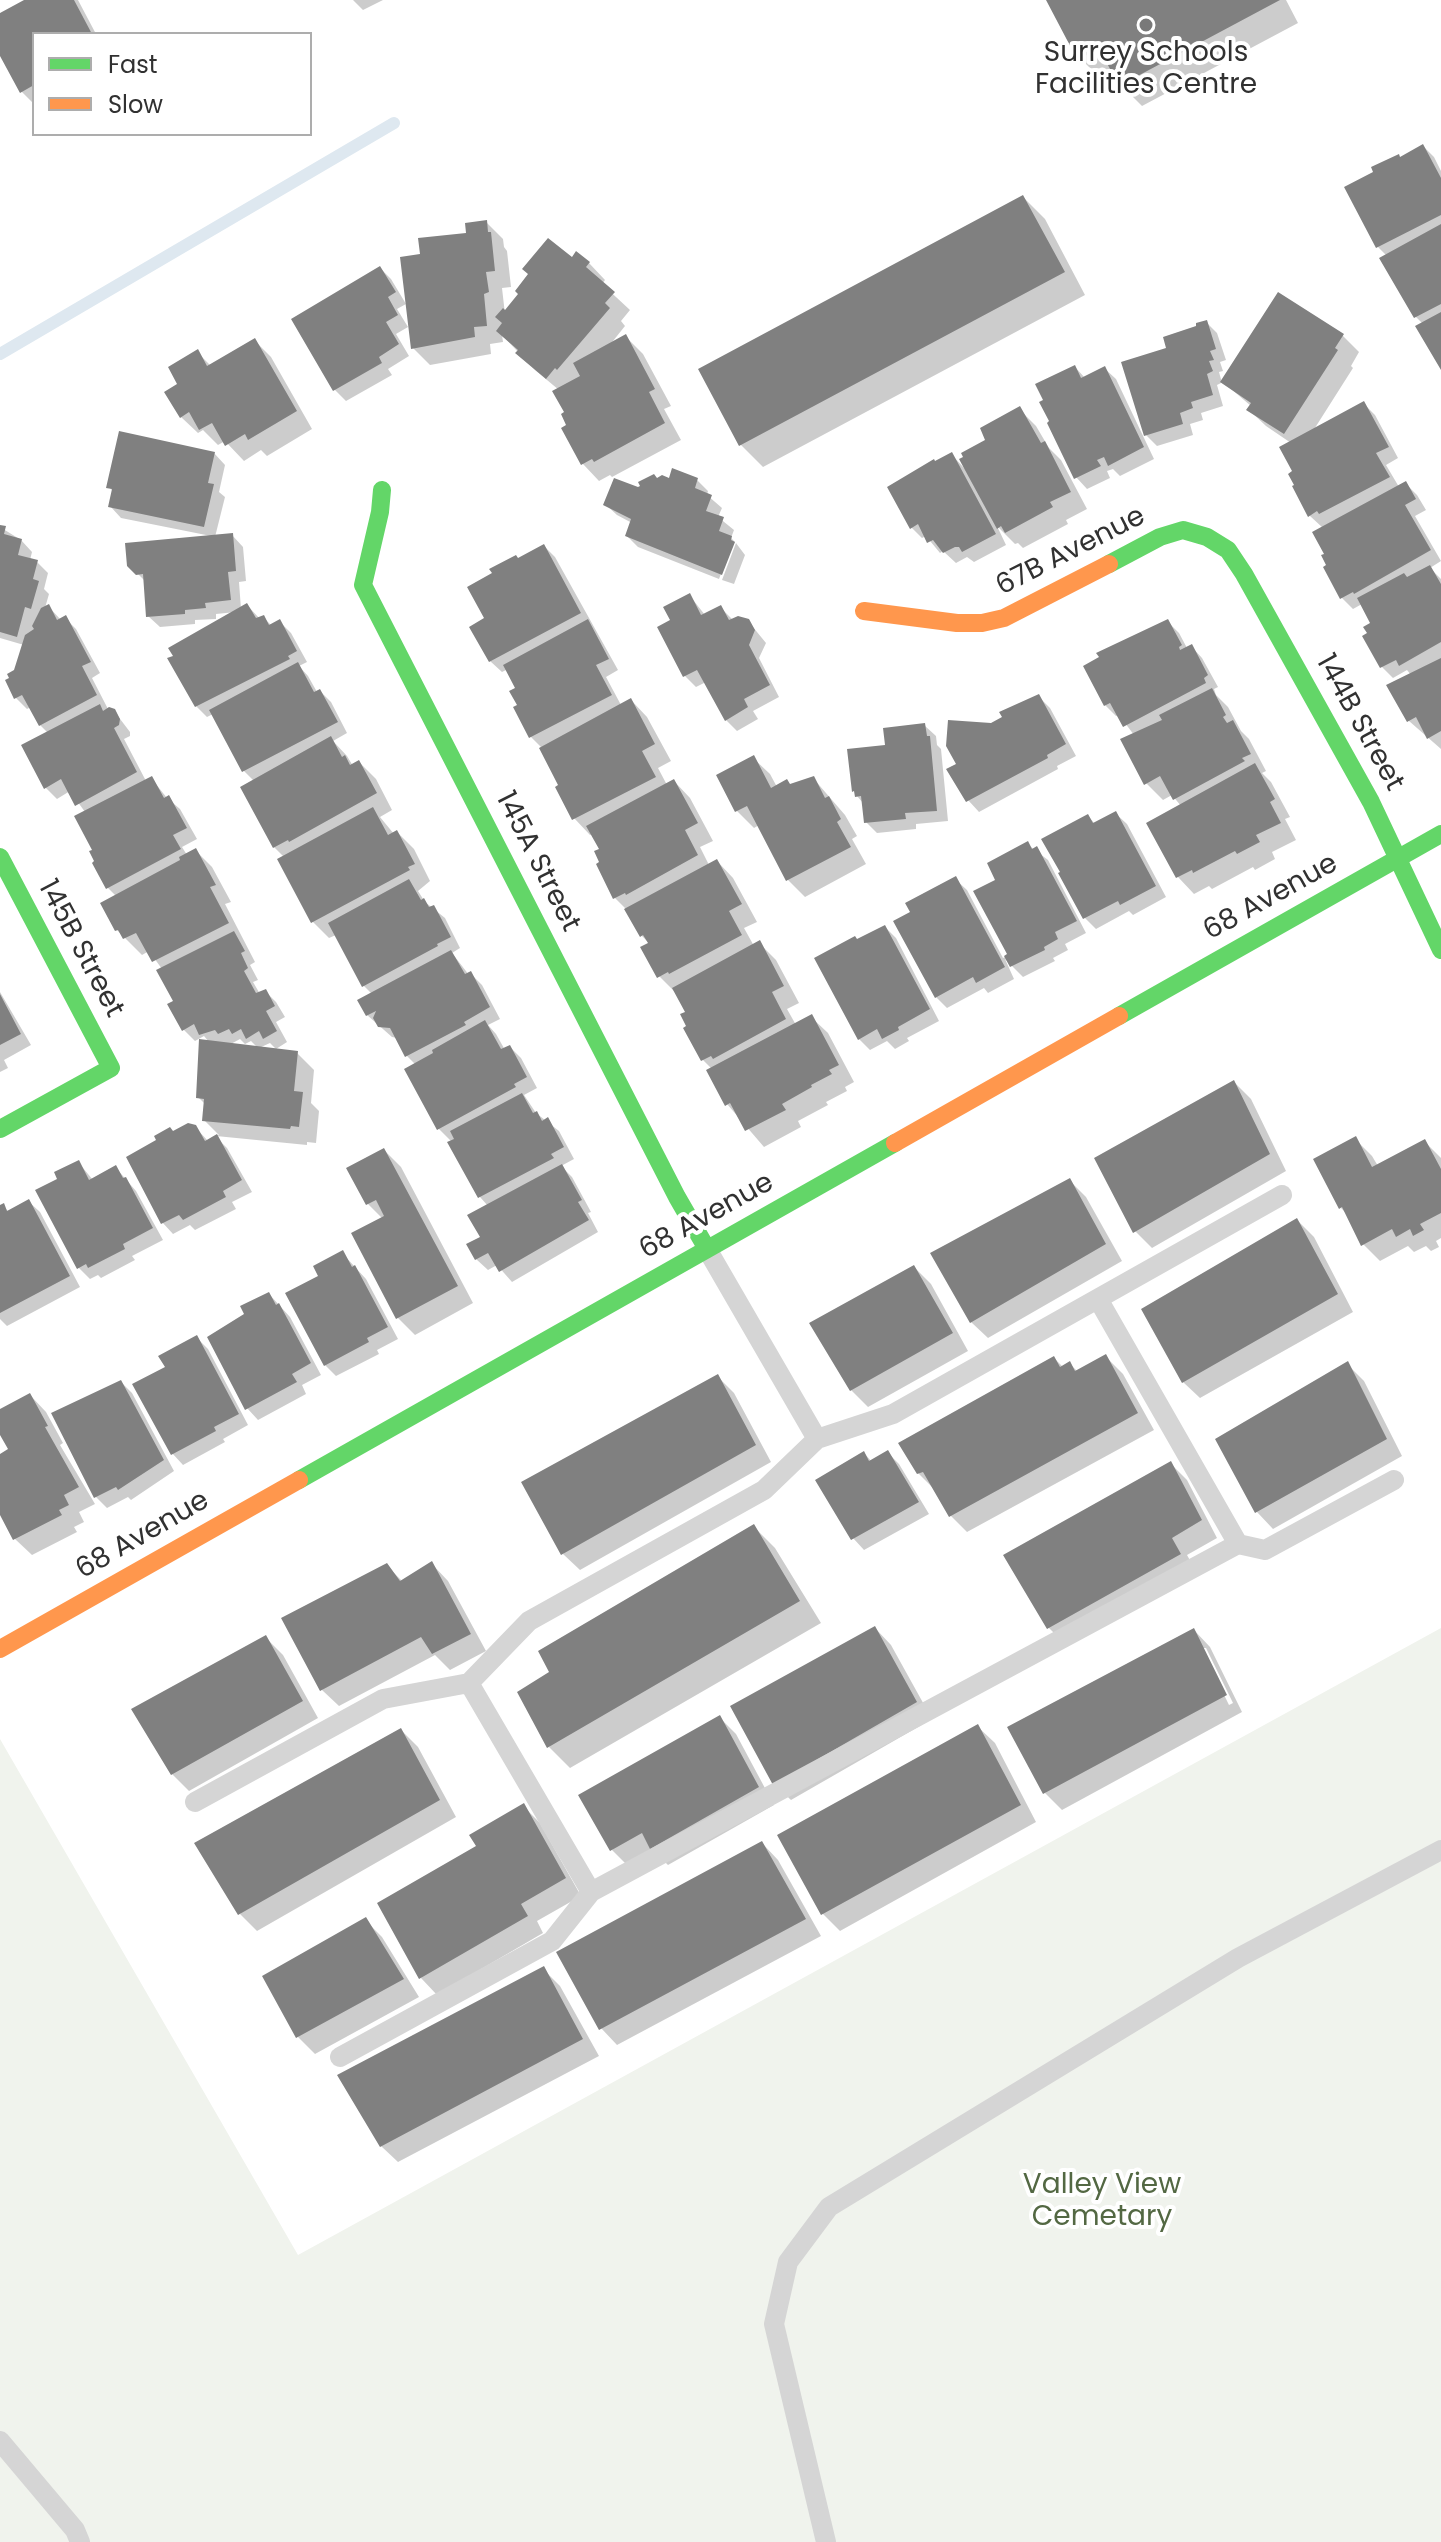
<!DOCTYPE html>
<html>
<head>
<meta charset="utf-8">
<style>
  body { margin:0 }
  #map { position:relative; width:1441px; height:2542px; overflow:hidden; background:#fff; font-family:Poppins,sans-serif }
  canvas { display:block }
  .legend { position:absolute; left:32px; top:32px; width:280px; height:104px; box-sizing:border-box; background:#fff; border:2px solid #adadad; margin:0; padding:10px 14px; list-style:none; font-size:24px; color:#313131 }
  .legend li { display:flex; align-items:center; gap:16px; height:40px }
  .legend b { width:40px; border:2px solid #adadad }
</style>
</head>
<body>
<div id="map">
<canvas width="1441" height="2542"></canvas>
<ul class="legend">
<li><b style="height:10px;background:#63d668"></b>Fast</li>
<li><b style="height:10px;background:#ff974d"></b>Slow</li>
</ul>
</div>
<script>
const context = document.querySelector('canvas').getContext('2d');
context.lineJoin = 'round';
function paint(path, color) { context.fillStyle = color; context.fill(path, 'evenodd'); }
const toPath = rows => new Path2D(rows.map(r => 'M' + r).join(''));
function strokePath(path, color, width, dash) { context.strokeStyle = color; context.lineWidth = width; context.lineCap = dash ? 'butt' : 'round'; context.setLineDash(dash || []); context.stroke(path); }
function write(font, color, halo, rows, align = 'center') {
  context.font = font + ' Poppins,sans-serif'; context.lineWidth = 8; context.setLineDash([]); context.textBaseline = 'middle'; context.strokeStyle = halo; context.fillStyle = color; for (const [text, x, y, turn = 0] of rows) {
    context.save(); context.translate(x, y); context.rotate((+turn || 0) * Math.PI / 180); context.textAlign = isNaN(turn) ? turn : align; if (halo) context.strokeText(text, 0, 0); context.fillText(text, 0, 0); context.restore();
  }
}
const green = toPath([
  [1441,1628,1441,2542,0,2542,0,1739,298,2255]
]);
const shadow = toPath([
  [28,0,78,0,96,34,34,34,33,103,22,92,0,52,0,16],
  [353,0,383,0,363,10],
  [1048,0,1286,0,1298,23,1142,106,1121,85,1115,74,1101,79,1079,57],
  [1423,146,1434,157,1441,171,1441,366,1423,324,1415,316,1387,256,1378,247,1401,159],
  [1023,197,1045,219,1085,295,763,467,741,445,701,370],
  [486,222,503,239,504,247,507,251,511,287,502,288,505,314,572,260,589,263,605,280,602,284,630,310,621,321,625,326,609,346,626,337,643,354,671,406,664,409,681,440,612,477,610,475,599,481,583,464,559,390,535,370,502,335,503,342,490,344,491,354,430,365,413,348,422,256,468,234],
  [380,268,391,279,406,304,397,309,408,327,396,334,409,356,388,369,392,375,346,401,335,390,294,319],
  [1206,322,1217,333,1226,360,1220,362,1223,371,1219,372,1222,383,1342,335,1359,352,1351,366,1353,368,1313,431,1364,404,1375,415,1398,458,1386,465,1399,487,1406,484,1417,495,1426,510,1415,516,1441,561,1430,568,1441,579,1441,749,1409,721,1411,675,1407,670,1393,678,1382,667,1373,624,1362,604,1353,609,1342,598,1327,555,1323,528,1310,516,1295,472,1291,443,1266,426,1249,410,1251,406,1223,382,1217,385,1223,406,1201,413,1203,420,1190,424,1193,435,1157,446,1146,435,1169,349],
  [254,340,271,357,312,429,267,456,261,450,244,461,225,441,218,445,203,430,198,433,181,417,180,384,197,352,211,366],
  [1075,367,1085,378,1104,368,1116,379,1154,459,1120,476,1113,469,1107,471,1110,478,1087,489,1076,477],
  [1019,409,1036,426,1049,448,1061,460,1087,509,1066,520,1068,524,1023,548,1018,543,1015,544,997,526,1006,545,974,562,967,557,956,563,943,551,940,553,926,536,922,538,911,527,952,455,965,469,988,441],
  [214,453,225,465,219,492,225,497,215,537,232,535,243,547,246,581,239,582,241,609,247,605,260,619,263,617,272,626,280,622,291,633,307,662,299,666,308,676,317,692,320,691,331,702,347,733,333,741,347,756,353,766,359,762,376,779,392,810,380,817,394,834,397,832,414,849,430,881,418,891,425,902,445,918,460,948,452,953,469,975,471,974,482,985,500,1019,488,1025,496,1034,505,1050,510,1047,521,1058,537,1088,524,1095,536,1113,559,1131,574,1159,561,1166,572,1177,591,1212,588,1213,598,1232,512,1282,497,1265,488,1270,476,1259,488,1206,480,1197,452,1142,439,1129,416,1065,407,1056,397,1038,392,1037,367,1015,372,994,364,986,336,935,329,938,313,922,284,857,274,847,254,781,244,771,213,714,207,717,196,706,236,612,216,614,216,619,195,620,195,624,160,627,148,616,145,581,129,565,211,536,121,518,110,506,114,492,109,487],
  [658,480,697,480,708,491,707,495,722,508,718,517,734,530,731,538,735,542,733,542,719,579,638,547,627,536,632,523,617,515,605,504],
  [0,527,21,540,32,552,30,560,37,562,48,573,44,589,49,594,45,608,48,606,61,620,65,618,76,629,100,673,92,678,108,709,114,711,130,732,130,736,124,739,146,781,151,778,167,798,180,809,197,839,182,847,187,855,196,851,212,867,231,902,225,904,255,962,250,965,258,980,253,982,260,994,265,991,276,1002,285,1017,276,1022,287,1042,276,1049,270,1043,259,1048,297,1053,314,1070,311,1103,319,1111,316,1143,307,1142,307,1145,216,1136,219,1135,204,1120,206,1105,198,1097,209,1042,204,1036,195,1041,184,1030,170,1005,176,1002,162,969,149,951,142,955,117,930,116,896,108,888,94,850,85,812,70,791,57,799,45,787,48,733,40,725,31,707,27,709,16,698,16,671,24,645,0,638],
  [240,1039,245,1044,251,1041,258,1048,229,1045],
  [736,543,745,555,734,584,722,580],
  [544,546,555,557,618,670,606,677,621,705,631,700,647,717,671,761,658,768,667,785,674,781,690,798,713,841,700,847,709,865,717,861,733,878,757,922,744,928,754,946,759,943,776,960,799,1003,787,1009,796,1025,811,1017,828,1033,854,1082,845,1087,847,1091,826,1102,828,1105,798,1121,801,1127,764,1147,727,1104,712,1069,703,1060,689,1027,687,1013,676,993,659,976,650,944,642,936,627,910,615,898,602,850,593,834,590,835,574,818,542,748,531,737,520,706,518,689,508,669,502,672,490,661,486,619,519,560],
  [690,596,705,615,720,607,733,620,748,621,766,643,759,658,779,697,753,711,758,719,737,731,726,720,706,682,696,687,685,676,673,621],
  [1167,621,1179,633,1187,648,1191,646,1202,658,1218,687,1214,689,1216,695,1228,707,1241,731,1249,739,1266,771,1262,773,1271,782,1290,817,1285,819,1296,840,1272,852,1275,859,1255,870,1253,867,1212,889,1209,886,1194,894,1178,877,1149,824,1181,806,1172,795,1163,800,1146,783,1134,735,1119,715,1116,716,1105,705],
  [1039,697,1050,708,1076,756,1057,766,1058,769,979,812,968,800,958,765,991,725],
  [924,725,936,736,937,745,941,749,948,821,916,824,916,829,877,833,866,822,863,803,857,796,888,747],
  [753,758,770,774,777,787,791,786,813,778,845,815,857,836,852,839,866,864,805,897,788,880,759,825,754,828,737,811],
  [1115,813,1127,824,1166,897,1133,915,1129,911,1096,929,1085,918,1088,816,1095,824],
  [1027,844,1048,860,1086,933,1065,944,1068,950,1053,958,1055,961,1023,977,1005,959,1014,979,988,993,984,988,947,1008,936,997,913,913,955,879,967,890,1003,958,1009,955,998,880],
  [885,927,896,938,939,1021,907,1038,909,1041,895,1049,887,1041,870,1050,859,1039,858,941],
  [0,992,31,1045,4,1060,8,1068,0,1072],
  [1234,1082,1251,1099,1286,1171,1152,1248,1135,1231],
  [195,1127,208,1141,216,1137,227,1148,252,1192,232,1202,236,1209,195,1230,190,1225,173,1234,162,1222,174,1133],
  [1355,1139,1372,1156,1378,1166,1424,1141,1441,1158,1441,1238,1436,1241,1439,1247,1431,1251,1426,1246,1414,1252,1408,1246,1380,1261,1363,1244,1349,1216,1341,1208],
  [384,1150,401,1167,473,1303,415,1335,398,1318,383,1219,368,1204,349,1169],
  [78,1162,93,1180,116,1168,136,1191,163,1240,132,1256,135,1260,101,1278,98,1275,90,1279,79,1268,60,1180],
  [1069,1180,1086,1197,1122,1261,988,1338,971,1322],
  [28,1201,40,1212,80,1287,7,1326,0,1319,0,1208,3,1206,9,1212],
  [1297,1220,1314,1237,1353,1312,1200,1398,1183,1382],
  [343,1254,366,1279,398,1339,377,1350,379,1354,336,1376,325,1365,321,1276],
  [914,1267,931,1284,968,1351,868,1407,851,1390],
  [269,1294,290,1317,321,1375,302,1385,306,1394,258,1420,247,1408,247,1315],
  [197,1338,208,1349,248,1425,223,1439,225,1442,183,1465,172,1453,167,1368],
  [1106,1357,1123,1374,1154,1430,967,1532,951,1516,935,1490,918,1473,1054,1358,1063,1367,1070,1364,1078,1372],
  [1347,1364,1364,1381,1402,1456,1273,1529,1257,1512,1218,1440],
  [717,1376,734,1393,771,1462,580,1570,563,1554],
  [121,1382,132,1393,174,1471,131,1500,128,1497,107,1508,96,1497,54,1414],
  [30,1395,46,1412,63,1443,60,1445,95,1504,79,1512,84,1522,74,1527,77,1532,32,1555,15,1539,0,1511,0,1456,10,1450,0,1431,0,1411],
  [864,1453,872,1462,888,1453,899,1464,929,1514,864,1550,853,1538],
  [1170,1463,1187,1480,1217,1538,1187,1555,1196,1571,1066,1645,1049,1628,1006,1556],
  [753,1526,775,1548,821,1623,570,1768,549,1747],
  [432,1564,448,1581,486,1651,450,1670,435,1655,339,1706,322,1690,387,1566,403,1582],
  [875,1628,891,1645,932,1719,791,1800,774,1784],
  [1194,1630,1210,1647,1242,1712,1062,1810,1045,1793],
  [1201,1648,1206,1648,1233,1703,1229,1705],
  [266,1638,283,1655,318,1718,189,1791,172,1774],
  [719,1717,736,1734,774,1805,668,1865,655,1852,628,1866,612,1850],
  [978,1727,995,1743,1036,1822,840,1931,823,1914,780,1836],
  [401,1730,418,1747,456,1817,257,1931,240,1914],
  [523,1806,540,1823,581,1896,537,1921,543,1933,437,1995,421,1978],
  [762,1843,778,1860,821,1936,617,2045,601,2028],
  [365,1920,382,1937,419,1997,315,2054,298,2037],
  [543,1969,560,1986,599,2056,398,2162,381,2146]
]);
const stream = toPath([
  [0,354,394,123]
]);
const building = toPath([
  [24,0,74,0,92,34,34,34,34,85,20,93,0,56,0,13],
  [1046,0,1280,0,1119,86,1100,50,1077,59],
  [1423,144,1441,178,1441,215,1376,248,1344,187,1373,172,1371,167,1399,154,1400,157],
  [1023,195,1065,272,739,446,698,369],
  [487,220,488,232,491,232,495,271,486,272,489,292,484,294,487,326,474,327,475,337,411,349,400,257,420,254,418,238,466,233,465,223],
  [1441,224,1441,304,1414,318,1379,258],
  [548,238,572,257,576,251,590,262,586,267,615,292,605,303,610,308,557,370,555,368,546,379,515,353,518,350,496,331,502,323,495,317,503,308,505,310,518,294,515,291,528,274,522,269],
  [380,266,396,292,388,297,398,315,386,322,399,344,379,357,382,363,333,391,291,319],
  [1278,292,1344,334,1335,348,1338,350,1284,434,1246,410,1251,403,1220,382],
  [1441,312,1441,370,1415,326],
  [1207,320,1216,349,1210,351,1214,360,1209,361,1213,371,1207,374,1213,395,1191,402,1193,408,1180,413,1183,424,1144,436,1121,362,1166,348,1163,337,1196,326,1196,323],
  [626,334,655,389,649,392,665,423,594,462,592,459,581,465,561,428,566,425,561,414,564,412,552,391,580,376,573,363],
  [255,338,297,411,248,440,245,434,225,446,212,423,199,430,189,412,180,418,164,392,177,384,168,367,198,349,207,366],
  [1075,365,1081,378,1105,366,1144,447,1108,466,1104,457,1097,460,1101,466,1074,479,1047,423,1049,421,1039,402,1043,400,1035,384],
  [1364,401,1389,447,1376,453,1390,477,1319,514,1317,511,1308,517,1292,486,1294,485,1288,474,1292,471,1279,447],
  [1020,406,1041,443,1045,441,1071,492,1050,502,1053,507,1005,533,1001,526,997,529,959,459,963,457,961,453,985,440,980,428],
  [119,431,215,452,208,483,214,484,204,527,108,507,112,489,106,488],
  [952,452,996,534,962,552,959,547,955,547,943,553,933,540,927,543,918,524,910,529,887,487,934,459,935,461],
  [672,468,698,478,695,488,712,495,706,511,724,517,719,531,732,536,731,540,735,542,722,575,625,536,631,519,603,505,614,478,638,487,640,486,638,482,654,474,657,478,662,475,669,478],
  [1406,481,1416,499,1405,505,1431,550,1354,594,1353,592,1340,599,1323,567,1326,565,1321,555,1324,554,1312,532],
  [0,525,6,526,4,534,22,539,18,555,38,560,33,579,39,581,31,609,25,607,17,637,0,632],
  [233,533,236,571,228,572,231,600,205,603,206,608,185,610,185,614,146,617,143,574,136,575,127,566,125,543],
  [544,544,581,613,489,662,469,627,484,618,467,587,492,573,489,569,516,555,518,558],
  [1430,565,1441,584,1441,642,1399,666,1396,660,1380,668,1362,636,1367,633,1363,627,1370,623,1357,598,1404,573,1407,577],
  [690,593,701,615,721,605,729,620,738,616,749,619,755,630,749,645,770,685,744,699,748,707,725,721,697,670,683,677,657,627,670,620,663,607],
  [247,603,256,618,264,615,269,625,280,619,297,651,288,656,290,659,195,707,167,658,173,656,168,648],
  [49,604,57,620,66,615,91,662,82,666,97,695,39,726,22,695,14,699,5,680,9,678,7,674,14,670,25,635,34,629,32,626,41,608],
  [588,619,609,659,596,665,612,695,529,738,513,707,517,705,509,691,515,688,503,665],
  [1168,619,1182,645,1179,647,1180,650,1192,644,1208,675,1204,678,1206,683,1123,727,1110,703,1104,706,1083,666,1099,657,1096,653],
  [1441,658,1441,731,1427,739,1416,717,1407,722,1386,685],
  [298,662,314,692,320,689,338,722,242,772,209,710],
  [1212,688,1226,715,1223,717,1227,723,1233,720,1251,754,1242,758,1245,761,1173,800,1160,776,1144,785,1120,739,1162,720,1159,715],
  [1039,694,1066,744,1047,755,1048,758,966,802,946,769,956,764,946,746,948,720,991,723,1002,717,999,712],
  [631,698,655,744,642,751,656,777,572,820,555,787,558,785,539,748],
  [100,704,103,711,109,707,115,709,120,719,119,725,114,728,137,772,75,806,61,779,44,789,21,745],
  [925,723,927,736,930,736,937,811,905,813,906,819,864,823,861,796,855,797,854,791,852,792,847,749,885,745,883,728],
  [331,736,342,757,345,755,350,765,359,760,377,793,289,842,288,840,273,848,240,787],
  [754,755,771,788,787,779,790,784,814,776,825,798,829,796,841,819,837,822,851,847,786,881,747,806,735,812,716,775],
  [1255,763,1275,799,1270,802,1281,823,1256,835,1260,842,1237,854,1235,851,1193,873,1192,870,1176,878,1146,823],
  [152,776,164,798,169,795,187,828,173,835,181,849,106,889,92,863,94,861,89,851,92,850,74,816],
  [674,779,698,823,685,830,698,855,626,895,625,893,613,899,596,864,599,862,594,851,599,849,586,826],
  [373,807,388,835,397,830,415,864,408,867,410,870,311,923,277,859],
  [1116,811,1156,886,1120,905,1118,901,1083,919,1058,873,1060,872,1041,839,1088,814,1093,823],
  [1028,841,1032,849,1037,846,1077,921,1055,932,1058,939,1044,947,1045,950,1010,967,1004,956,1007,954,973,891,995,880,987,863],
  [196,848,216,885,210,887,229,923,152,962,136,933,123,939,118,930,115,931,100,903,180,860,179,857],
  [717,859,742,904,729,911,742,935,669,974,668,972,657,978,640,947,648,943,643,935,640,937,624,909],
  [956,876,1005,967,976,983,973,977,935,998,893,921,910,912,905,903],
  [409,879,421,900,424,898,429,907,434,905,451,937,437,944,438,946,362,987,328,923],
  [885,925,930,1009,898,1027,899,1030,882,1039,877,1029,858,1040,814,958,855,936,857,939],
  [234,931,245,951,241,953,248,968,244,971,256,993,266,989,275,1006,266,1011,277,1031,263,1039,259,1031,246,1039,241,1029,232,1034,229,1029,218,1034,215,1030,199,1035,194,1024,182,1031,167,1004,173,1001,156,970],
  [760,940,784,986,772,992,786,1019,713,1059,711,1056,701,1061,683,1028,686,1026,680,1014,685,1012,672,988],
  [451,950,465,974,471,971,490,1007,464,1022,466,1025,405,1057,390,1028,378,1027,373,1018,376,1011,366,1016,357,1000],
  [0,994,21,1034,0,1045],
  [812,1014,839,1065,829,1070,832,1074,811,1085,812,1087,782,1104,786,1110,745,1131,730,1103,725,1106,706,1070],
  [485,1020,501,1049,510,1045,527,1077,514,1084,516,1087,437,1130,404,1069,433,1053,432,1050],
  [199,1039,298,1051,294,1091,303,1092,299,1127,291,1126,290,1129,202,1121,204,1099,196,1098],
  [1234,1080,1270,1154,1133,1233,1094,1158],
  [522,1093,533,1113,537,1111,542,1121,548,1117,564,1147,551,1154,554,1158,478,1198,447,1142,454,1139,450,1131],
  [188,1123,196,1125,205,1141,217,1134,242,1180,223,1191,226,1197,183,1220,179,1215,161,1224,126,1157,156,1140,154,1136,170,1127,173,1131],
  [1356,1136,1372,1167,1425,1139,1441,1169,1441,1213,1420,1224,1424,1230,1413,1236,1410,1229,1396,1237,1392,1229,1361,1246,1342,1207,1339,1209,1313,1159],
  [384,1148,458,1286,396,1319,351,1233,384,1216,376,1200,366,1205,346,1168],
  [79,1160,89,1180,116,1165,123,1178,126,1177,153,1228,123,1244,125,1249,88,1268,86,1264,77,1269,35,1190,57,1179,54,1172],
  [562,1164,582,1200,578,1202,589,1220,499,1272,488,1253,475,1260,466,1244,480,1237,467,1215],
  [1070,1178,1106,1244,970,1323,930,1253],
  [29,1199,70,1276,0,1313,0,1205,4,1203,7,1211],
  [1297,1218,1338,1294,1182,1383,1141,1309],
  [343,1250,352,1267,355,1265,388,1327,367,1338,369,1342,324,1366,285,1293,318,1276,313,1266],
  [914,1265,953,1333,850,1391,809,1323],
  [269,1292,276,1305,279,1303,311,1363,292,1374,297,1382,245,1410,207,1337,244,1314,240,1306],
  [197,1335,239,1414,214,1427,216,1431,171,1455,132,1384,165,1367,158,1356],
  [1106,1354,1138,1413,949,1517,923,1472,917,1474,898,1443,1054,1356,1060,1367,1070,1361,1075,1371],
  [1348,1361,1387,1439,1255,1513,1215,1439],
  [718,1374,756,1445,561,1555,521,1482],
  [121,1380,164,1460,118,1490,116,1487,94,1498,51,1413],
  [30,1393,48,1426,45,1427,79,1487,64,1495,69,1505,59,1510,62,1515,13,1540,0,1515,0,1454,8,1449,0,1435,0,1409],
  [888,1450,919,1502,851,1540,815,1480,864,1451,869,1461],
  [1171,1461,1202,1520,1172,1538,1181,1554,1047,1629,1003,1555],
  [754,1524,800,1601,547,1748,517,1692,549,1672,538,1651],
  [432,1561,471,1634,432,1654,421,1637,320,1691,281,1618,387,1563,400,1581],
  [875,1626,917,1702,773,1785,730,1706],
  [1194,1628,1227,1695,1043,1794,1007,1727],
  [266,1635,303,1701,171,1775,131,1709],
  [720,1715,759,1787,650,1849,642,1833,610,1851,578,1795],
  [978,1724,1021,1805,821,1915,777,1835],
  [401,1728,440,1800,238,1915,194,1843],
  [524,1803,566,1878,521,1904,528,1916,419,1979,377,1903,476,1846,469,1835],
  [762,1841,806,1919,599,2030,556,1952],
  [366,1917,404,1979,296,2038,262,1976],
  [544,1966,583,2039,380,2147,337,2075]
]);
const lane = toPath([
  [707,1249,817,1439,893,1414,1282,1195],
  [1238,1544,1265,1550,1394,1480],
  [469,1683,591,1892,1238,1544,1098,1299],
  [195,1802,383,1699,469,1683,529,1621,764,1490,817,1439],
  [340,2057,552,1941,591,1892],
  [0,2441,75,2530,80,2542],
  [826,2542,774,2324,788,2262,829,2207,1238,1958,1441,1850]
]);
const fast = toPath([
  [382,490,380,512,363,585,677,1197,707,1249],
  [1109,564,1160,537,1183,530,1207,537,1228,550,1244,574,1371,802,1441,950],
  [0,857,111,1068,0,1129],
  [1119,1016,1441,834],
  [299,1480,895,1143]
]);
const slow = toPath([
  [864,611,957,623,982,623,1004,618,1109,564],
  [895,1143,1119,1016],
  [0,1649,299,1480]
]);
const markers = [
  [1146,25,8,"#797979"]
];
const poiNames = [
  ["Surrey Schools",1146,54],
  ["Facilities Centre",1146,86]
];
const streetNames = [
  ["67B Avenue",1071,552,-27],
  ["144B Street",1359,723,61],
  ["145A Street",537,862,63],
  ["68 Avenue",1271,898,-29],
  ["145B Street",80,949,62],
  ["68 Avenue",707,1217,-29],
  ["68 Avenue",143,1536,-30]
];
const parkNames = [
  ["Valley View",1102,2186],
  ["Cemetary",1102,2218]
];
paint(green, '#f0f3ed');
paint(shadow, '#0003');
strokePath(stream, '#dee8f0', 12);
paint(building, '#808080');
strokePath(lane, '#d5d5d5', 20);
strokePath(fast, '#63d668', 18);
strokePath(slow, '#ff974d', 18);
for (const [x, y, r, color] of markers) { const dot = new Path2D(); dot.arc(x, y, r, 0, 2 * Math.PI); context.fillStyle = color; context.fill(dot); strokePath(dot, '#fff', 3); }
write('28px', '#313131', '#fff', poiNames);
write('28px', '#313131', '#fff', streetNames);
write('28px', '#536843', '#fff', parkNames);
</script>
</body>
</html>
